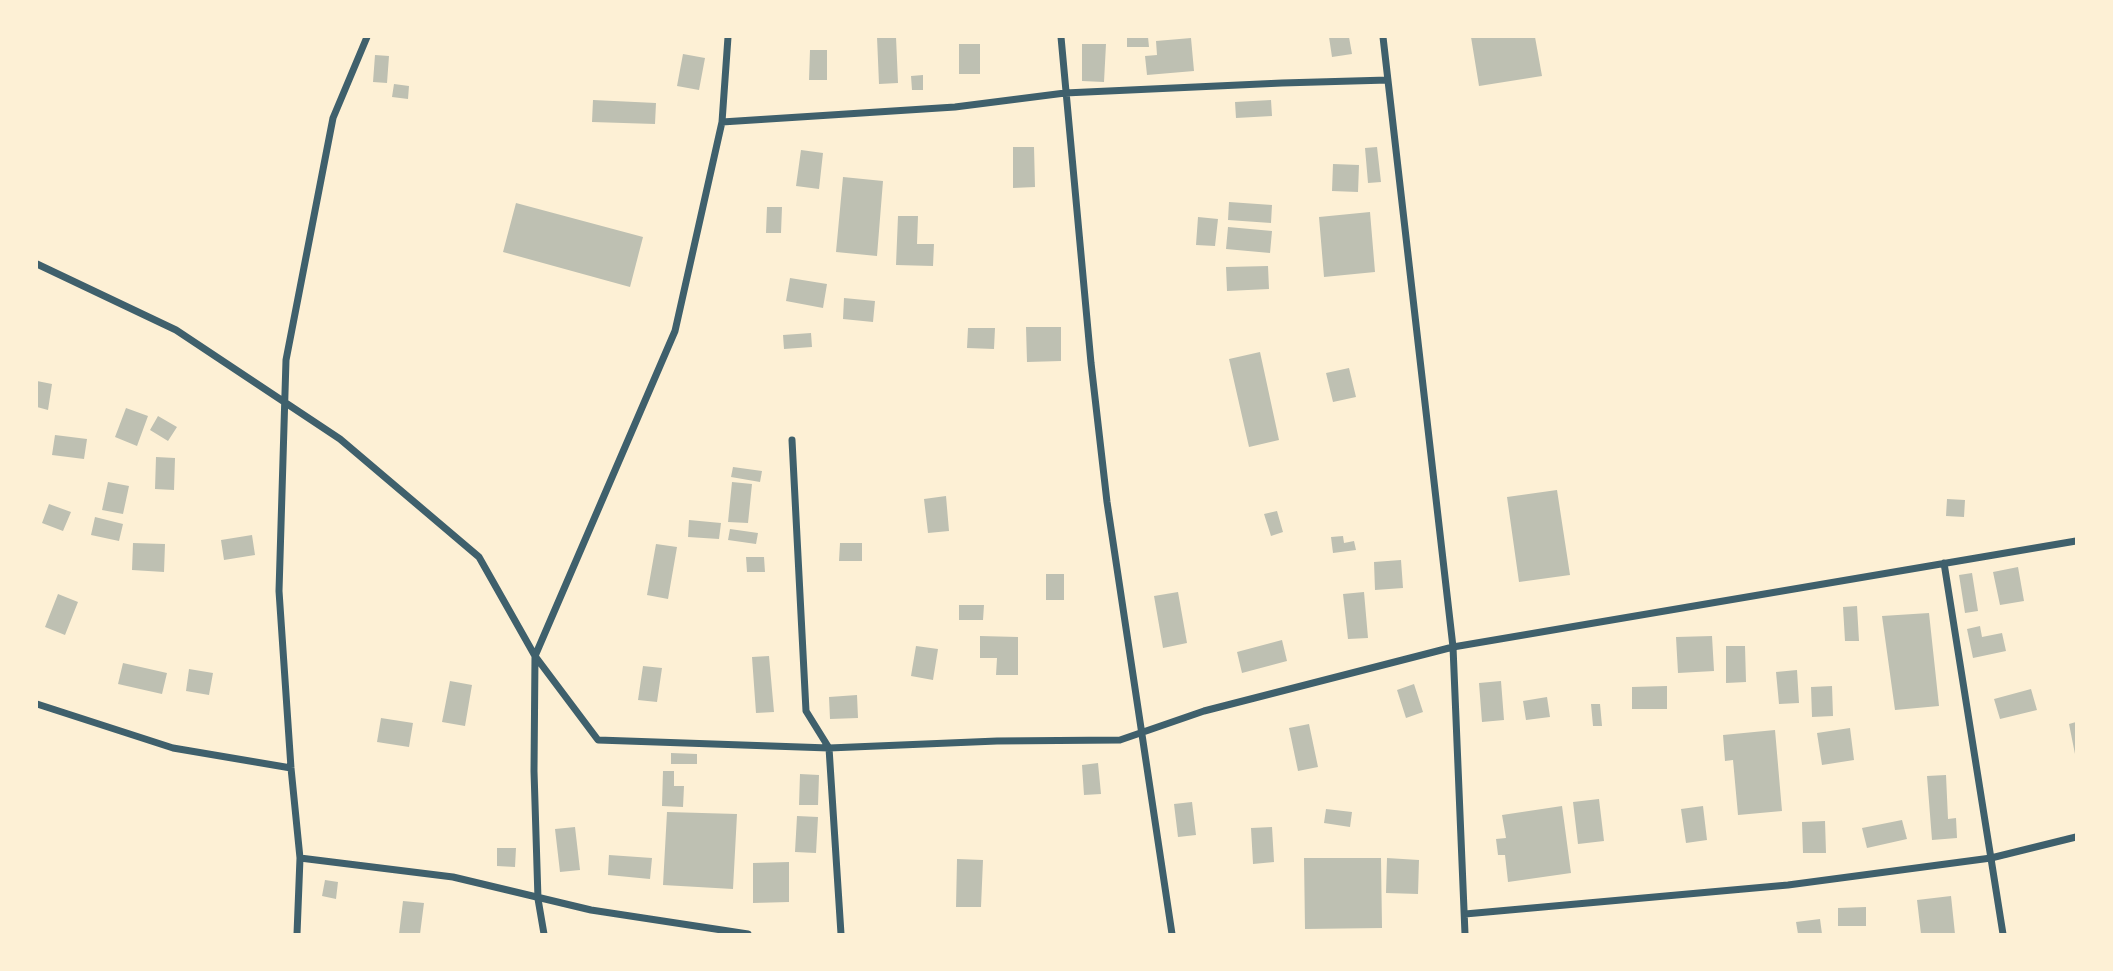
<!DOCTYPE html>
<html>
<head>
<meta charset="utf-8">
<style>
  body { margin:0 }
  #map { position:relative; width:2113px; height:971px; overflow:hidden; background:#fdf0d5; font-family:"Nunito Sans",sans-serif }
  canvas { display:block }
  .frame { position:absolute; inset:0; border:38px solid #fdf0d5; pointer-events:none }
</style>
</head>
<body>
<div id="map">
<canvas width="2113" height="971"></canvas>
<div class="frame"></div>
</div>
<script>
const context = document.querySelector('canvas').getContext('2d');
context.lineJoin = 'round';
function paint(path, color) { context.fillStyle = color; context.fill(path, 'evenodd'); }
const toPath = rows => new Path2D(rows.map(r => 'M' + r).join(''));
function strokePath(path, color, width, dash) { context.strokeStyle = color; context.lineWidth = width; context.lineCap = dash ? 'butt' : 'round'; context.setLineDash(dash || []); context.stroke(path); }
const building = toPath([
  [877,37,896,37,898,83,879,84],
  [1127,37,1148,37,1149,47,1127,47],
  [1329,37,1349,37,1352,54,1332,57],
  [1471,37,1535,37,1542,76,1479,86],
  [1191,38,1194,71,1147,75,1145,56,1157,55,1156,41],
  [959,44,980,44,980,74,959,74],
  [1082,44,1106,44,1104,82,1082,81],
  [810,50,827,50,827,80,809,80],
  [683,54,705,58,699,90,677,86],
  [375,55,389,56,387,83,373,82],
  [923,75,923,90,912,90,911,76],
  [394,84,409,86,408,99,392,97],
  [593,100,656,103,655,124,592,122],
  [1271,100,1272,116,1236,118,1235,102],
  [1013,147,1034,147,1035,187,1013,188],
  [1377,147,1381,182,1368,183,1365,148],
  [801,150,823,153,819,189,796,186],
  [1333,164,1359,165,1358,192,1332,191],
  [843,177,883,181,877,256,836,252],
  [1229,202,1272,205,1271,223,1228,220],
  [516,203,643,237,630,287,503,252],
  [767,207,782,207,781,233,766,233],
  [1370,212,1375,272,1324,277,1319,217],
  [898,216,918,216,917,244,934,244,933,266,896,265],
  [1198,217,1218,219,1215,246,1196,245],
  [1228,227,1272,231,1270,253,1226,249],
  [1268,266,1269,289,1227,291,1226,267],
  [790,278,827,284,823,308,786,301],
  [844,298,875,301,873,322,843,319],
  [1026,327,1061,327,1061,361,1027,362],
  [968,328,995,328,994,349,967,348],
  [811,333,812,347,784,349,783,335],
  [1260,352,1279,440,1249,447,1229,359],
  [1349,368,1356,397,1333,402,1326,373],
  [37,381,52,384,48,410,37,407],
  [126,408,148,416,137,446,115,437],
  [158,416,177,427,168,441,150,430],
  [55,435,87,439,84,459,52,455],
  [156,457,175,458,174,490,155,489],
  [733,467,762,471,760,482,731,477],
  [108,482,129,486,123,514,102,510],
  [732,482,752,484,748,523,728,522],
  [1557,490,1570,575,1519,582,1507,497],
  [946,496,949,531,928,533,924,499],
  [1947,499,1965,500,1964,517,1946,516],
  [49,504,71,512,63,531,42,523],
  [1277,511,1283,532,1271,536,1264,514],
  [95,517,123,524,119,541,91,535],
  [689,520,721,523,719,539,688,537],
  [730,529,758,533,756,544,728,540],
  [252,535,255,555,224,560,221,540],
  [1343,536,1344,543,1354,541,1356,550,1333,553,1331,537],
  [133,543,165,544,164,572,132,570],
  [840,543,862,543,862,561,839,561],
  [656,544,677,547,668,599,647,595],
  [746,557,764,557,765,572,747,572],
  [1401,560,1403,588,1375,590,1374,562],
  [2018,567,2024,601,2000,605,1993,572],
  [1972,573,1978,611,1965,613,1959,575],
  [1046,574,1064,574,1064,600,1046,600],
  [1178,592,1187,643,1163,648,1154,596],
  [1364,592,1368,638,1348,639,1343,594],
  [58,594,78,602,65,635,45,627],
  [959,605,984,605,983,620,959,620],
  [1857,606,1859,641,1845,641,1843,607],
  [1929,613,1939,706,1895,710,1882,616],
  [1980,626,1982,637,2002,633,2006,651,1973,658,1967,629],
  [980,636,1018,637,1018,675,996,675,997,658,980,658],
  [1712,636,1714,671,1678,673,1676,637],
  [1282,640,1287,661,1242,673,1237,652],
  [916,646,938,649,933,680,911,676],
  [1726,646,1745,646,1746,682,1726,683],
  [769,656,774,712,756,713,752,657],
  [123,663,167,673,162,694,118,684],
  [643,666,662,668,657,702,638,700],
  [189,669,213,673,209,695,186,691],
  [1797,670,1799,703,1779,704,1776,672],
  [450,681,472,685,465,726,442,722],
  [1501,681,1504,720,1482,722,1479,683],
  [1414,684,1423,712,1406,718,1397,690],
  [1667,686,1667,709,1632,709,1632,687],
  [1832,686,1833,716,1812,717,1811,687],
  [2031,689,2037,710,2000,719,1994,699],
  [857,695,858,718,830,719,829,697],
  [1547,697,1550,717,1526,720,1523,701],
  [1591,704,1600,704,1602,726,1593,726],
  [381,718,413,723,409,747,377,742],
  [2076,722,2076,753,2075,754,2069,724],
  [1309,724,1318,767,1298,771,1289,728],
  [1850,728,1854,760,1822,765,1817,733],
  [1775,730,1782,811,1738,815,1733,760,1725,761,1723,735],
  [671,753,697,754,697,764,671,764],
  [1098,763,1101,794,1084,795,1082,765],
  [663,771,674,771,674,786,684,786,683,807,662,806],
  [800,774,819,775,818,805,799,805],
  [1946,775,1948,819,1956,818,1957,838,1932,840,1927,776],
  [1599,799,1604,841,1578,844,1573,802],
  [1192,802,1196,835,1178,837,1174,804],
  [1562,806,1571,873,1508,882,1505,855,1498,855,1496,839,1506,838,1502,815],
  [1703,806,1707,840,1686,843,1681,809],
  [1326,809,1352,812,1350,827,1324,823],
  [667,812,737,814,733,889,663,885],
  [797,816,818,817,816,853,795,852],
  [1902,820,1907,839,1867,848,1862,828],
  [1825,821,1826,853,1803,853,1802,822],
  [575,827,580,870,560,872,555,829],
  [1272,827,1274,862,1253,864,1251,828],
  [497,848,516,848,515,867,497,866],
  [609,855,652,858,650,879,608,875],
  [1304,858,1381,858,1382,928,1305,929],
  [1387,858,1419,860,1418,894,1386,893],
  [957,859,983,860,981,907,956,907],
  [789,862,789,902,753,903,753,863],
  [325,880,338,882,336,899,322,896],
  [1951,896,1955,934,1921,934,1917,900],
  [403,901,424,903,420,934,399,934],
  [1866,907,1866,926,1838,926,1838,908],
  [1820,919,1822,934,1798,934,1796,922]
]);
const minor = toPath([
  [1061,37,1091,363,1107,502,1172,934],
  [1383,37,1453,647,1465,934],
  [722,122,955,107,1065,93,1282,83,1388,80],
  [37,264,176,330,340,439,479,557,535,656],
  [792,440,806,711,829,748,841,934],
  [1944,563,2003,934],
  [535,656,675,331,722,122,728,37],
  [37,704,173,748,291,768],
  [300,858,453,877,591,910,748,934],
  [1465,914,1788,885,1991,858,2076,837],
  [297,934,300,858,291,768,279,591,286,360,333,118,367,37],
  [544,934,538,899,534,771,535,656,598,740,829,748,997,741,1120,740,1204,711,1453,647,2076,541]
]);
paint(building, '#bec0b2');
strokePath(minor, '#3f606c', 7);
</script>
</body>
</html>
